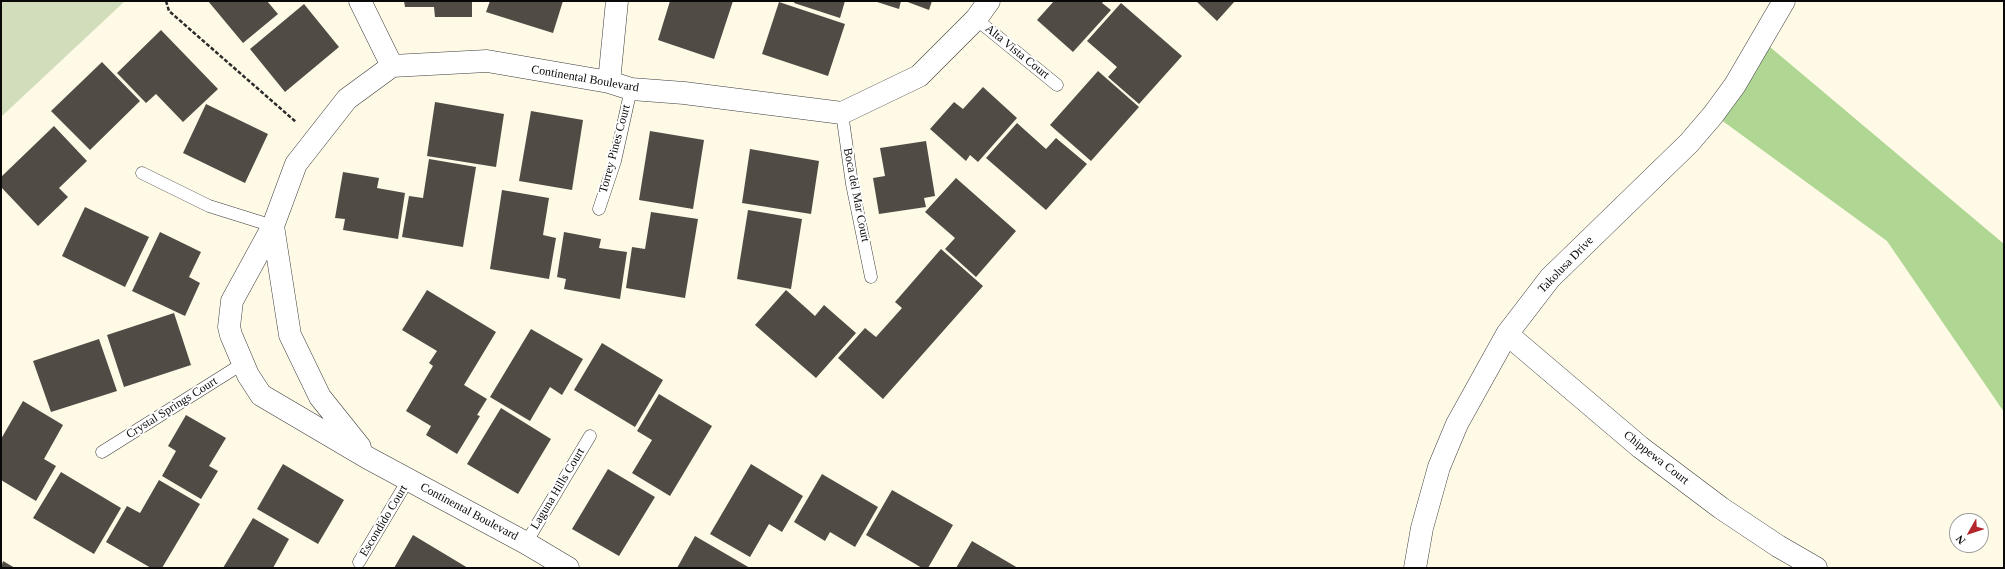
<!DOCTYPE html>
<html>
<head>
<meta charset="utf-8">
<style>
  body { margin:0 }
  #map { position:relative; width:2005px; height:569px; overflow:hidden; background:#fefae6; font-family:"Times New Roman",serif }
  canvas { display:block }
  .frame { position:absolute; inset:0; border:2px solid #090909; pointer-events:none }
  .north { position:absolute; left:1949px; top:513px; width:40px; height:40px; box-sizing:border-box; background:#fff; border:1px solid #9d9d9d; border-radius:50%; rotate:231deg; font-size:11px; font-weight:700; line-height:16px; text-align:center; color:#090909 }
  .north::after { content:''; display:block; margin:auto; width:14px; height:18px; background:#b3272c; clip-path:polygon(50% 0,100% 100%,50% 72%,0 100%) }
</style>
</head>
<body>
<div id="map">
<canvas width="2005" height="569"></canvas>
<div class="frame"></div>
<div class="north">N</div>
</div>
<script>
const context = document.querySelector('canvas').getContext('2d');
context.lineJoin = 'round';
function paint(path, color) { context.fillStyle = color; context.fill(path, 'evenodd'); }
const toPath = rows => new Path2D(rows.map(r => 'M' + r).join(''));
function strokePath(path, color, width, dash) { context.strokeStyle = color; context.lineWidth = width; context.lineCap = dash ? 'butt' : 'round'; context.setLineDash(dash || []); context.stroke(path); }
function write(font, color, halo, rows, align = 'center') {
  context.font = font + ' "Times New Roman",serif'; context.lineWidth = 4; context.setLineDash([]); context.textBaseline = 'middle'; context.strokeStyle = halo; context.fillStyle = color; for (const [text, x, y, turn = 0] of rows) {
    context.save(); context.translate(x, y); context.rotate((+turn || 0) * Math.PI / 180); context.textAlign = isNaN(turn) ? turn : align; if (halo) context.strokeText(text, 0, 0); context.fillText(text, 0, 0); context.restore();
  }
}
const forest = toPath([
  [1757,36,2004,244,2004,412,1887,241,1713,114]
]);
const cemetery = toPath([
  [1,1,125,1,1,117]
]);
const building = toPath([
  [208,1,267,1,278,14,243,43],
  [404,1,472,1,472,17,435,17,434,7,405,7],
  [490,1,563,1,553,33,486,12],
  [670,1,733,1,714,59,658,40],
  [795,1,845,1,840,18,794,3],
  [874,1,901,1,899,9],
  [905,1,932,1,929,10],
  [1054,1,1104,1,1102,3,1111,10,1073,52,1037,20],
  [1196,1,1235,1,1217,21],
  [779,2,845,24,828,76,762,54],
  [1121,3,1182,56,1139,104,1108,77,1117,67,1087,41],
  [304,4,339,47,285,92,250,49],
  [161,30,218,89,183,122,156,94,146,103,117,73],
  [102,62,140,101,90,150,51,111],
  [1098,71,1139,107,1091,161,1050,125],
  [983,87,1017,118,978,162,970,155,966,161,930,129,954,102,963,109],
  [435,102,504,114,496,167,427,156],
  [206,104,268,134,245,183,183,153],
  [531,111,583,120,572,190,519,181],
  [1017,123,1046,149,1056,138,1087,164,1046,210,986,158],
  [54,126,87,161,59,188,68,197,38,226,1,187,1,177],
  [650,131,704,140,693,209,639,200],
  [926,141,935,196,924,198,926,207,879,214,873,178,885,176,880,148],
  [750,149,819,161,811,214,742,203],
  [429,159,476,167,463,247,402,237,409,196,423,198],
  [343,172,379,178,377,188,405,193,398,239,343,230,345,219,335,218],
  [956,178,1016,231,976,277,945,249,955,238,925,212],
  [502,190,549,198,543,235,556,238,549,279,490,269],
  [85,207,149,237,125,287,62,256],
  [748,210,802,219,791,289,737,279],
  [651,212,698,219,685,298,626,288,632,247,645,249],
  [160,232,201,252,189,277,200,283,185,316,132,291],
  [564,232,601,239,599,248,627,252,620,299,564,289,566,279,557,277],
  [941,249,983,286,883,399,838,358,865,328,876,337,902,308,895,302],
  [427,290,496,332,464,385,487,399,477,415,480,416,457,454,426,435,431,426,406,411,433,366,429,363,437,351,402,330],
  [786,290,815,316,824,305,856,333,816,378,755,325],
  [174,313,191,365,124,387,107,335],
  [531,329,583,359,562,395,550,387,530,421,490,397],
  [99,339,117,391,51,412,33,361],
  [602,343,663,380,635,427,574,390],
  [659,394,712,426,670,496,632,473,652,440,637,431],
  [23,401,63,425,44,459,56,466,36,501,1,480,1,439],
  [501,408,551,439,518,494,467,464],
  [186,415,226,438,209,466,218,471,201,499,162,476,176,451,168,446],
  [283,464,344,500,318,544,257,509],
  [751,464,803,496,782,532,769,524,750,557,710,534],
  [608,469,655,497,619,556,572,529],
  [61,472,121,508,94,554,33,518],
  [822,474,878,507,855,547,830,532,825,541,794,522],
  [159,480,200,504,162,568,151,568,106,542,127,506,140,513],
  [892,490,953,525,928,568,922,568,866,535],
  [253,518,289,539,273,568,223,568],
  [413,535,468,568,394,568],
  [695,536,750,568,677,568],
  [972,541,1018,568,956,568],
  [3,561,15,568,1,568]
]);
const path = toPath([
  [166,1,169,11,296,122]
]);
const lane = toPath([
  [976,19,1057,85],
  [842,113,852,184,871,277],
  [142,173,209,206,273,226],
  [599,209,615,161,631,89],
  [102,452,242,364],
  [526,543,590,436],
  [359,562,408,480]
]);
const street = toPath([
  [360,1,392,66],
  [609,82,617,1],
  [273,226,290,335,320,397,360,447],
  [1507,334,1640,447,1721,508,1778,546,1816,568],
  [568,568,526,543,368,458,261,395,248,375,231,335,229,327,232,301,273,226,296,164,347,99,392,66,487,61,609,82,631,89,684,93,842,113,919,76,976,19,989,1],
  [1415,568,1422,528,1439,467,1457,424,1507,334,1550,278,1689,143,1713,115,1735,85,1784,1]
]);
const streetNames = [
  ["Alta Vista Court",1017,52,39],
  ["Continental Boulevard",585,79,10],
  ["Torrey Pines Court",615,149,-75],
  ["Boca del Mar Court",856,195,79],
  ["Takolusa Drive",1566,265,-46],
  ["Crystal Springs Court",172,408,-32],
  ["Chippewa Court",1656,458,38],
  ["Laguna Hills Court",558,489,-59],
  ["Continental Boulevard",469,512,28],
  ["Escondido Court",384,521,-59]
];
paint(forest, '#b0d693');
paint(cemetery, '#d2ddbb');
paint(building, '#514b46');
strokePath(lane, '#3c3c3c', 13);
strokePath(street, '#3c3c3c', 23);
strokePath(path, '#2b2b2b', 2.5, [4, 2]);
strokePath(lane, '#fff', 12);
strokePath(street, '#fff', 22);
write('12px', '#090909', '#fff', streetNames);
</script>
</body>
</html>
